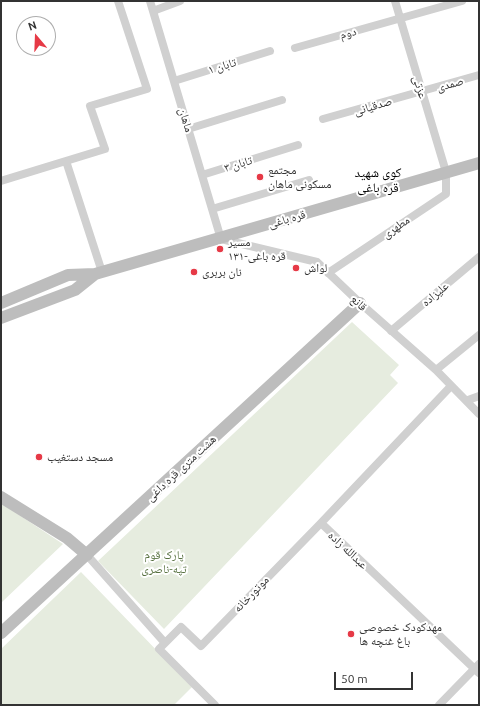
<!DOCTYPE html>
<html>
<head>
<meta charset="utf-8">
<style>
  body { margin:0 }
  #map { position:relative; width:480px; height:706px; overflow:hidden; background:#fff; font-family:Ubuntu,sans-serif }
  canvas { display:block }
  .frame { position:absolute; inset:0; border:2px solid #333; pointer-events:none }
  .north { position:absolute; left:16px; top:16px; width:40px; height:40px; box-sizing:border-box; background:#fff; border:1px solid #adadad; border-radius:50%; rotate:341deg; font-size:11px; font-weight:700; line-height:16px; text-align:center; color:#333 }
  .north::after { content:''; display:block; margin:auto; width:14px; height:18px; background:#e63946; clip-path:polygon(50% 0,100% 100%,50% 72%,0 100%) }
  .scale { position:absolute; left:334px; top:672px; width:79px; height:18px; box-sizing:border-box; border:2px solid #333; border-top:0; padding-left:5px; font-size:12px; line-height:14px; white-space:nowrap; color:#333; -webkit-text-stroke:3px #fff; paint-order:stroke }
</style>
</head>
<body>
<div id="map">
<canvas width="480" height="706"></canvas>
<div class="frame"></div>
<div class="north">N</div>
<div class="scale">50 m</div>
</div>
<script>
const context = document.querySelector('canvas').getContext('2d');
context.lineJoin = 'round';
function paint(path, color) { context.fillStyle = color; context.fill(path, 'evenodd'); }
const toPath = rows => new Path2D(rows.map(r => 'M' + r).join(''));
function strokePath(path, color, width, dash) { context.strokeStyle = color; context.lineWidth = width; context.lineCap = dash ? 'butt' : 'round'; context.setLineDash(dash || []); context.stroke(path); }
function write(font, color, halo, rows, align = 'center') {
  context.font = font + ' Ubuntu,"Noto Naskh Arabic",sans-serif'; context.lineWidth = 4; context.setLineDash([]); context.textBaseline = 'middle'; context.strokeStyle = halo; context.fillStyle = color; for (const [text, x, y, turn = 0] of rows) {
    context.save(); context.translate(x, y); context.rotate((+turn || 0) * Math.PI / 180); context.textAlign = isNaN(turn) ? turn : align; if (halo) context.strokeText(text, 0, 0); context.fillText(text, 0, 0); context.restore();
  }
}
const green = toPath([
  [352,322,399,365,390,375,398,383,164,629,98,561],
  [1,503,63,544,2,602,1,612],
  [81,572,192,687,174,705,1,705,1,649]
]);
const street = toPath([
  [150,1,221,239,317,262,360,303,436,370,479,414],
  [153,11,180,1],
  [295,48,462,1],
  [174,81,270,51],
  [323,119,479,75],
  [188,129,282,100],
  [66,161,102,272],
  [202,175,298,145],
  [1,181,105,149,90,106,147,89,118,1],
  [212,209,309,180],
  [328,273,446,194,446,172,395,1],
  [391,331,479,257],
  [436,370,479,335],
  [451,386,321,523,479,673],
  [468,400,479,396],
  [87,555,165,643],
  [215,705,159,649,181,627,201,646,321,523],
  [439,705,479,664]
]);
const secondary = toPath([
  [1,303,68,275,95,274,479,163],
  [1,318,75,290,95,274],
  [1,497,67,538,87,555],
  [1,633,360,303]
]);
const markers = [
  [260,177,4,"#e63946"],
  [220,249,4,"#e63946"],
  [296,268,4,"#e63946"],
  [194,272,4,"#e63946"],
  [39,457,4,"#e63946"],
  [351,634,4,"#e63946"]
];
const streetNames = [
  ["دوم",348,33,-15],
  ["تابان ۱",222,66,-17],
  ["صمدی",450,84,-16],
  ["عزتی",420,87,73],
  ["صدقیانی",373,106,-16],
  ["ماهان",186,120,73],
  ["تابان ۳",238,164,-17],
  ["قره باغی",287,219,-16],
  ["مطهری",396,227,-34],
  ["علیزاده",435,294,-40],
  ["قانع",359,303,43],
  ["هشت متری قره داغی",181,468,-43],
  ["عبدالله زاده",348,550,43],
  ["موتورخانه",251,594,-46]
];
const poiNames = [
  ["مجتمع",268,170],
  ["مسکونی ماهان",268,184],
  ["مسیر",228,242],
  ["۱۳۱-قره باغی",228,256],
  ["لواش",304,268],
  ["نان بربری",202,272],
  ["مسجد دستغیب",47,457],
  ["مهدکودک خصوصی",359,627],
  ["باغ غنچه ها",359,641]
];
const parkNames = [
  ["پارک قوم",164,555],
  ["تپه-ناصری",164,569]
];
const neighbourhoodNames = [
  ["کوی شهید",378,173],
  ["قره باغی",378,188]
];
paint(green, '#e6ecdf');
strokePath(street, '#d0d0d0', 8);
strokePath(secondary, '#bdbdbd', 12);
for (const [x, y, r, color] of markers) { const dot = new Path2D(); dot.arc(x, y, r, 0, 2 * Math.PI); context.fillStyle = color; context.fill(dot); strokePath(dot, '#fff', 1.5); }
write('12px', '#333', '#fff', streetNames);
write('12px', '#333', '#fff', poiNames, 'left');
write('12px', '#56703f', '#fff', parkNames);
write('13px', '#000', '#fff', neighbourhoodNames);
</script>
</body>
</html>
